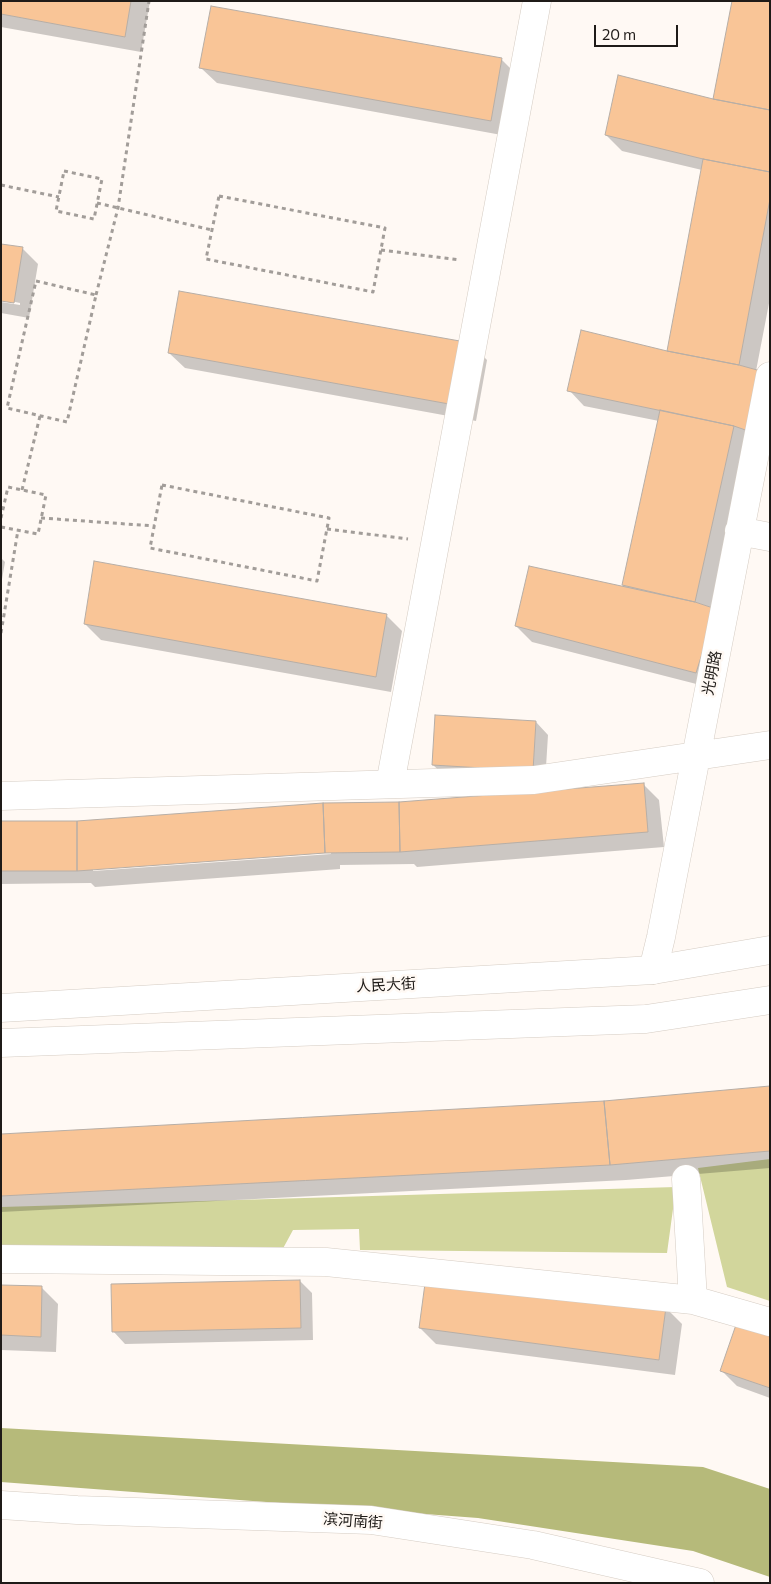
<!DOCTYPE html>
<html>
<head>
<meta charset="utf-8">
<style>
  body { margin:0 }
  #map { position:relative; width:771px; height:1584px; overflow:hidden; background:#fff9f4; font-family:Commissioner,sans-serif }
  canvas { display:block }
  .frame { position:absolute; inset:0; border:2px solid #1f1b18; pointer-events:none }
  .scale { position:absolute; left:594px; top:25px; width:84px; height:22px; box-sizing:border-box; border:2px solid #1f1b18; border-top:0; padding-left:6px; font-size:15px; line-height:18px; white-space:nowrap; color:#1f1b18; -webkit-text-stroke:4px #fff9f4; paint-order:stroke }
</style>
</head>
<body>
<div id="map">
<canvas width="771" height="1584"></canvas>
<div class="frame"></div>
<div class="scale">20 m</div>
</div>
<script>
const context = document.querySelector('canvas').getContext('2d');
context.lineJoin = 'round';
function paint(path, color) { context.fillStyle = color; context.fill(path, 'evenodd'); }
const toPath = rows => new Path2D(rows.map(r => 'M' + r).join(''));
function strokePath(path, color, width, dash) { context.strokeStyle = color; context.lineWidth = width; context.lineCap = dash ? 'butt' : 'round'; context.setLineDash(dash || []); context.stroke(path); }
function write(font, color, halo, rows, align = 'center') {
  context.font = font + ' Commissioner,"Noto Sans SC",sans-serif'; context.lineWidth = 5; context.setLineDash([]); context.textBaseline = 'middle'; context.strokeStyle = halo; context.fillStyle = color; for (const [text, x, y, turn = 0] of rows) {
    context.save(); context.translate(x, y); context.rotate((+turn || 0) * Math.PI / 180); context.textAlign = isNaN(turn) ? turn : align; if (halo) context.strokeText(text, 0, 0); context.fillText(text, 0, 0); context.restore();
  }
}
const green = toPath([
  [770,1159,770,1301,727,1287,698,1168],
  [676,1187,667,1253,360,1250,359,1229,293,1230,280,1254,1,1250,1,1207]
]);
const forest = toPath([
  [1,1428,703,1467,770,1489,770,1577,693,1551,478,1518,1,1482]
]);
const shadow = toPath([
  [1,1,150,1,141,52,1,27],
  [770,1,770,298,756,371,712,688,532,642,516,626,623,587,659,421,584,406,569,390,668,353,702,170,622,151,606,135,714,100],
  [212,7,502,60,518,76,507,136,217,83,201,68],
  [22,248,38,264,29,318,1,313,1,302,20,305,20,303,1,299],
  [471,344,487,360,476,421,185,368,169,353],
  [1,558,5,562,1,585],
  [386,615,402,631,391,692,101,640,85,624],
  [536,722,548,735,545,783,446,777,433,765],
  [643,784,659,800,664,847,417,867,414,864,340,865,340,869,95,887,91,883,1,884,1,823,77,822,399,803],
  [331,851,331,854,93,871,93,869],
  [770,1088,770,1168,626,1180,1,1212,1,1136,604,1102],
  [300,1281,312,1293,313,1340,125,1344,113,1331],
  [1,1286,42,1288,58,1304,56,1352,1,1350],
  [666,1308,682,1324,675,1375,436,1344,420,1328],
  [770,1331,770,1398,737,1386,722,1371]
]);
const building = toPath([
  [1,1,131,1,125,37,1,14,1,1],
  [732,1,770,1,770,110,713,99,732,1],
  [211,6,502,58,491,121,199,68,211,6],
  [618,75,713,99,770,110,770,172,703,159,605,135,618,75],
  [703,159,770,172,770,199,739,365,667,351,703,159],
  [1,244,23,247,14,303,1,301,1,244],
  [179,291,471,343,460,406,168,353,179,291],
  [581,330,667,351,739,365,768,373,754,433,734,426,567,391,581,330],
  [660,410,734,426,695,602,622,585,660,410],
  [94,561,387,614,376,677,84,624,94,561],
  [529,566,695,602,716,609,696,673,515,626,529,566],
  [435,715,536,721,533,771,432,765,435,715],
  [644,783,648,832,400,852,399,802,644,783],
  [399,802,400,852,325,853,323,803,399,802],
  [323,803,325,853,77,871,77,821,323,803],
  [1,821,77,821,77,871,1,871,1,821],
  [770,1086,770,1151,610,1165,604,1101,770,1086],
  [604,1101,610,1165,1,1196,1,1134,604,1101],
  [426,1276,666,1307,659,1360,419,1328,426,1276],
  [300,1280,301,1328,112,1332,111,1284,300,1280],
  [1,1285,42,1286,41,1337,1,1335,1,1285],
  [738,1319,770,1330,770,1388,720,1371,738,1319]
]);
const path = toPath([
  [64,171,102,179,94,219,56,211,64,171],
  [1,185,59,197],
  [219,196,385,228,373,292,206,259,219,196],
  [97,203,212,230],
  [381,250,460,260],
  [36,281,96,295,67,422,7,408,36,281],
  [96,295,118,208,149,1],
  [162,485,329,518,317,581,150,548,162,485],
  [22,490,40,416],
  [1,518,8,487,46,495,38,534,1,527],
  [41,518,155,526],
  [327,529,408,539],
  [1,633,18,530]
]);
const minor = toPath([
  [739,531,770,537],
  [390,784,537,1],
  [1,796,534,780,770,745],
  [653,970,661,937,770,376],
  [686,1179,693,1300],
  [1,1259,326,1262,693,1300,770,1322],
  [1,1505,77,1510,371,1520,533,1545,700,1583]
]);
const tertiary = toPath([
  [1,1008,653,970,770,950],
  [1,1043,646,1019,770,1000]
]);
const streetNames = [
  ["光明路",712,673,-79],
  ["人民大街",386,985,-3],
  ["滨河南街",353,1521,4]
];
paint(green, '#d2d69c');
paint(forest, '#b6ba7a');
paint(shadow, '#0003');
paint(building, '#f9c597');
strokePath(building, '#b7aea6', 1);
strokePath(minor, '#d5ccc3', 29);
strokePath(tertiary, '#d5ccc3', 29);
strokePath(path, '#a29d99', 3, [4, 4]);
strokePath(minor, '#fff', 28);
strokePath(tertiary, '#fff', 28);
write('15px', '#1f1b18', '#fff9f4', streetNames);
</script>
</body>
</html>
